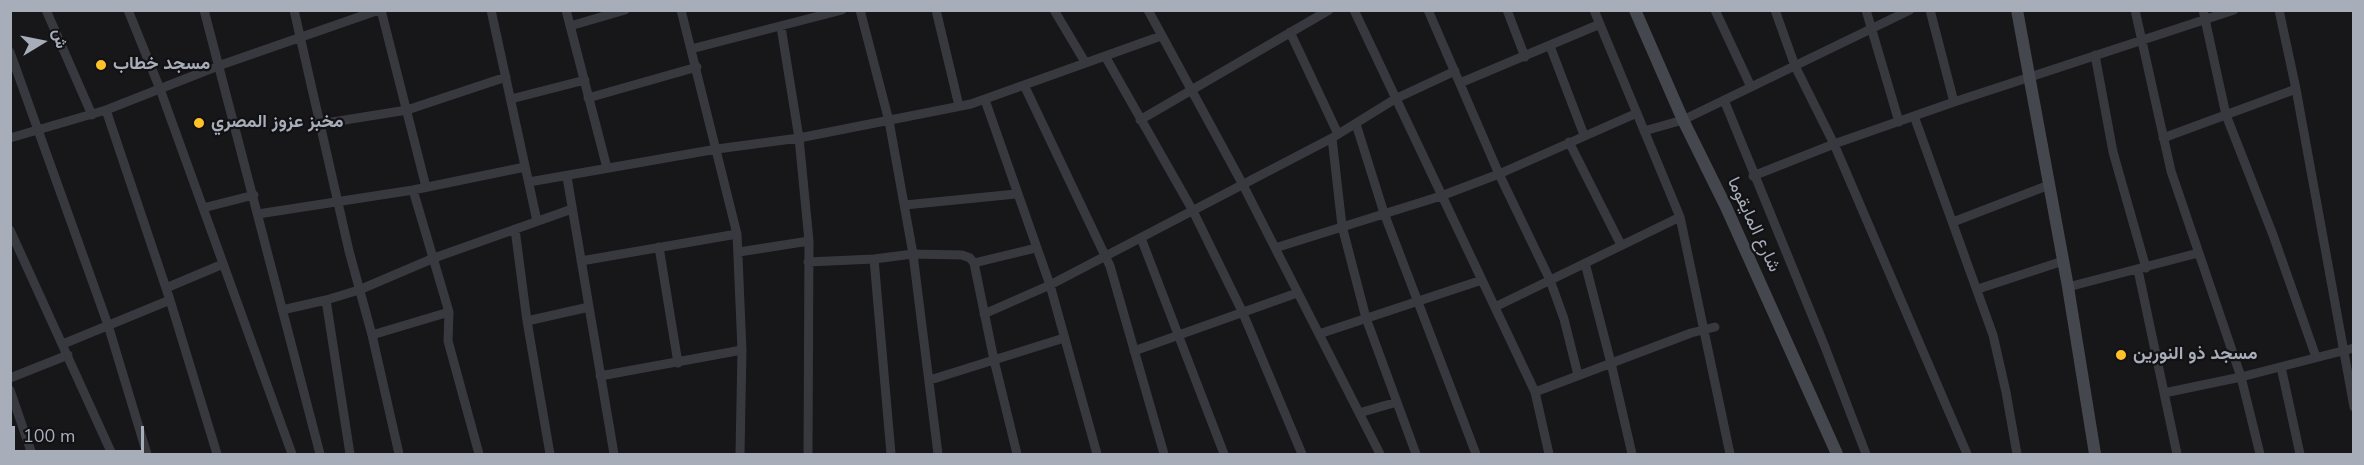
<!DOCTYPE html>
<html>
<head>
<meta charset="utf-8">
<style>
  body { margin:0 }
  #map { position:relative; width:2364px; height:465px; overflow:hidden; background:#171719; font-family:"Nunito Sans",Vazirmatn,sans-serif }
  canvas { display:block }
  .frame { position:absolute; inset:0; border:12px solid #a8adba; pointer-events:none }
  .north { position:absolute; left:12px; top:12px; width:60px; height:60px; -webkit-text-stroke:4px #121214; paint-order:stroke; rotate:80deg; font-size:16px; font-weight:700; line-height:24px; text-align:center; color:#a8adba }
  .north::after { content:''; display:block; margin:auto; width:21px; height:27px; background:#a8adba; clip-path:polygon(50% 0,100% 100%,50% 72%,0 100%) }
  .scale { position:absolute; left:12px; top:426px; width:132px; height:27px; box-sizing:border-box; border:3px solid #a8adba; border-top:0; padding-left:8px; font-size:18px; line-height:21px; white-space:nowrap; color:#a8adba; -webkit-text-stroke:4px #121214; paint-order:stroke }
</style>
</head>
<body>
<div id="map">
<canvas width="2364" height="465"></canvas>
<div class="frame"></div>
<div class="north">ش</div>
<div class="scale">100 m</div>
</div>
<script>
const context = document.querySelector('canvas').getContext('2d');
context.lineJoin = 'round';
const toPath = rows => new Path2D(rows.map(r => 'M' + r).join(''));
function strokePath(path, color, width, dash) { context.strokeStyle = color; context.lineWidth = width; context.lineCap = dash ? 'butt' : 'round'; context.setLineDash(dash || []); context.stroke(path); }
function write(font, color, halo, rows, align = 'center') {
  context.font = font + ' "Nunito Sans",Vazirmatn,sans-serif'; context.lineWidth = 4.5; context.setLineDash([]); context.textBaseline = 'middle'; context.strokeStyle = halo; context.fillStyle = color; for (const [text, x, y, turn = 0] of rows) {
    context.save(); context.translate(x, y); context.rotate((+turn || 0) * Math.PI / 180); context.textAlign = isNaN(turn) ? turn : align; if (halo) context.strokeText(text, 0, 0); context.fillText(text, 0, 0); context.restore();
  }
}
const street = toPath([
  [46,10,92,115],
  [128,10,160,89,292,454],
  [204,10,320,454],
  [294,10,349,251,372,335,399,454],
  [381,10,426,187],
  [491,10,537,221],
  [566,10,607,168],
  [681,10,737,234,742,350,740,454],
  [860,10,889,121,913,254,938,454],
  [936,10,959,106],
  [1054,10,1085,62],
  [1148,10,1242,183,1380,454],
  [1354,10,1535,392,1549,454],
  [1428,10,1499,174,1550,280,1564,319,1578,375],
  [1507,10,1525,57],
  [1594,10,1680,217,1730,454],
  [1715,10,1751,87],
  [1775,10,1795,66,1834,144,1967,454],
  [1866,10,1899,122],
  [1930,10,1954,102],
  [2135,10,2171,171,2241,377,2260,454],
  [2203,10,2226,115,2273,235,2316,357],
  [2279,10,2296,89,2354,407],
  [570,26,625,10],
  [781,27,799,138,809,241,808,454],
  [1290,32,1338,134],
  [1550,46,1584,135],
  [691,49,842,10],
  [10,52,108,325,147,454],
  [2095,55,2113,152,2146,268],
  [1105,56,1193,211,1242,311,1302,454],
  [1460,83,1600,24],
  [1024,85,1110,266,1164,454],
  [588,98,697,67],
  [511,99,585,80],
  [985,100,1050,285,1097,454],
  [1724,100,1825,347,1866,454],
  [106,110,170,300,217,454],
  [1914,116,1993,335,2006,392,2017,454],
  [1140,120,1329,10],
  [320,124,407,110,506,77],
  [1356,124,1384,213,1476,454],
  [1644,131,1683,120,1910,10],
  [10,138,106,110,218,66,379,10],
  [1332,138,1342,226,1366,318,1416,454],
  [2163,138,2296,89],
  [1569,142,1621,245],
  [1753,176,1834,144,1954,102,2234,10],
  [567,177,614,454],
  [529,182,717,149,799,138,971,104,1161,36],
  [413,190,449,312,448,341,479,454],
  [905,205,1016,194],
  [203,208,254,195],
  [258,214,413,190,525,167],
  [1953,222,2049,185],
  [515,229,527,321,550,454],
  [10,230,112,454],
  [1141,238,1224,454],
  [659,247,678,363],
  [1275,248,1441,196,1499,174,1637,113],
  [739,252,809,241],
  [874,259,891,454],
  [581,261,737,234],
  [808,262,874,259,913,254,962,255,970,258,974,263,1036,248],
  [974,263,994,360,1017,454],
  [1585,263,1611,363,1632,454],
  [2138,270,2177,454],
  [2068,287,2198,253],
  [166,288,223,264],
  [1978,289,2063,261],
  [326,300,350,454],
  [1495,307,1680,217],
  [282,310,326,300,359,290,434,258,572,209],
  [984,314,1050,285,1332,138,1395,99,1455,71],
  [527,321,589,307],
  [1319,334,1482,280],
  [372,335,449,312],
  [63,344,170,300],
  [1134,351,1297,293],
  [2281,367,2300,454],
  [600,376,742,350],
  [10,378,68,355],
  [930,380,1064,338],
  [10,390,32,454],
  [1535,392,1691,333,1715,327],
  [2164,393,2241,377,2354,348],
  [1359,413,1397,402]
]);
const secondary = toPath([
  [1635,10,1683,120,1726,207,1837,454],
  [2017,10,2068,287,2095,454]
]);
const markers = [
  [101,65,6,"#ffc229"],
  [199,123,6,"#ffc229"],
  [2121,355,6,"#ffc229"]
];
const poiNames = [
  ["مسجد خطاب",113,65],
  ["مخبز عزوز المصري",211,123],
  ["مسجد ذو النورين",2133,355]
];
const streetNames = [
  ["شارع المايقوما",1753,225,65]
];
strokePath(street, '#38383f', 9);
strokePath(secondary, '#45474f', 12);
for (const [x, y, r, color] of markers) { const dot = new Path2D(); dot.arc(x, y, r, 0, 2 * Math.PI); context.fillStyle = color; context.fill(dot); strokePath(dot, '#121214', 2); }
write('bold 18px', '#a8adba', '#121214', poiNames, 'left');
write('18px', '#a8adba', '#121214', streetNames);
</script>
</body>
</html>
